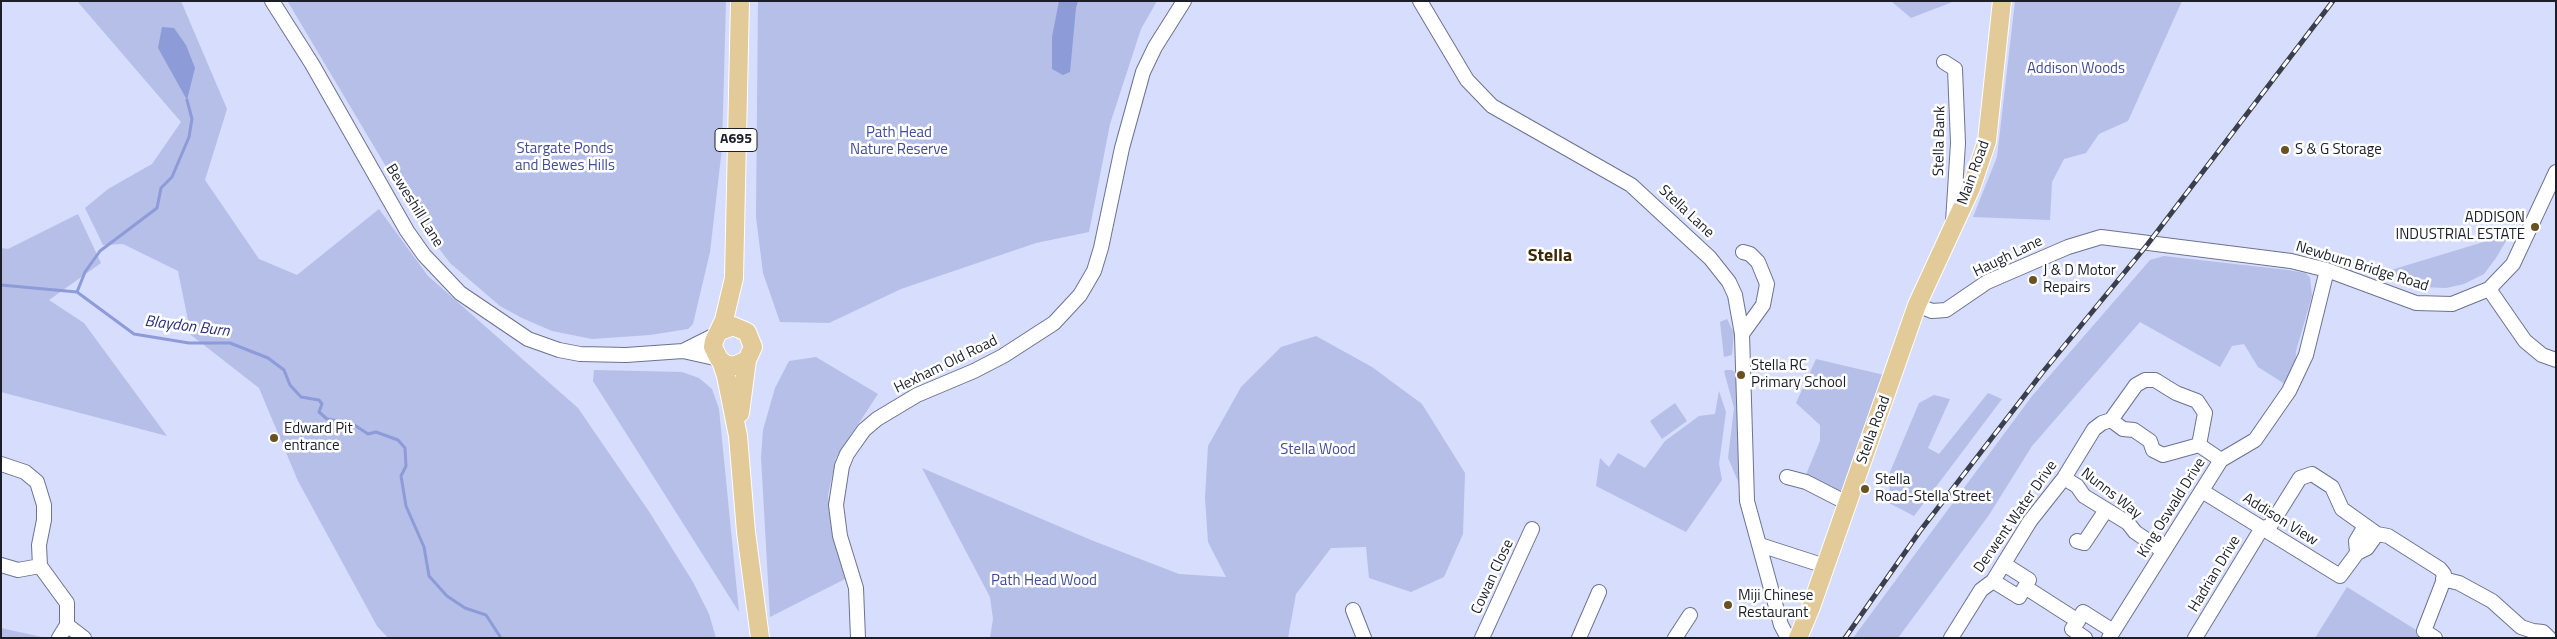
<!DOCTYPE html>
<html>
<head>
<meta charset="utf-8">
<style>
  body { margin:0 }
  #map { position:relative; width:2557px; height:639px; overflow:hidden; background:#d6ddfd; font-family:"Titillium Web",sans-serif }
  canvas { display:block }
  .frame { position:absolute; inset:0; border:2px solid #1c1f2a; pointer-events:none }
</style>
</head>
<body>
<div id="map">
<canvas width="2557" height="639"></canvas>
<div class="frame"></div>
</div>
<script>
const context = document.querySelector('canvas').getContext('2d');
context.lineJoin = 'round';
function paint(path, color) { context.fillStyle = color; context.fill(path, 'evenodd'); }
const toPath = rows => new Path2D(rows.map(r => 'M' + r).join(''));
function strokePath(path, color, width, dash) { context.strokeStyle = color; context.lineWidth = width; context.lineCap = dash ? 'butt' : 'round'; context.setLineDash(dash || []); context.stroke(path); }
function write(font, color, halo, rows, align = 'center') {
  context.font = font + ' "Titillium Web",sans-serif'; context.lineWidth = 5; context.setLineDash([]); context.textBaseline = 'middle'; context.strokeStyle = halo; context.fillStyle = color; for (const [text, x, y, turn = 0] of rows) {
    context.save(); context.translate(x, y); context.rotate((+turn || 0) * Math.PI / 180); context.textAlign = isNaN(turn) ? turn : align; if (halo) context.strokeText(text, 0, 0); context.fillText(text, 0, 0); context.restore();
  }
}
const green = toPath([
  [77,1,181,1,227,109,205,180,259,259,297,275,379,209,428,276,578,408,650,513,693,582,709,614,716,638,388,638,377,626,298,481,259,388,191,335,178,271,123,244,103,245,85,208,108,189,152,164,181,122],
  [726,1,722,148,710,252,693,324,688,329,650,335,592,339,552,331,522,318,500,306,450,263,419,222,288,2],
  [758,1,1157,1,1141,29,1110,124,1089,232,1036,243,901,289,829,323,780,322,763,273,756,217],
  [1891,1,1955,1,1911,18],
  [2015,1,2182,1,2128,121,2099,134,2086,153,2064,159,2052,182,2050,220,1973,217,1997,157],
  [78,214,101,263,49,300,84,323,167,436,1,392,1,248,8,249],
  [2510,234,2496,258,2484,274,2464,284,2446,288,2423,287,2381,273],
  [2164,256,2288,270,2305,273,2310,277,2312,296,2296,351,2295,371,2288,386,2258,367,2244,344,2232,346,2220,367,2140,322,2032,446,1989,515,1898,638,1853,638,2032,396,2150,260],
  [1727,319,1734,333,1732,355,1724,357,1720,322],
  [1316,336,1372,367,1422,404,1465,473,1463,534,1444,577,1411,592,1369,578,1366,547,1331,548,1296,594,1288,638,990,638,993,619,990,597,922,468,1091,540,1179,574,1226,577,1208,542,1205,498,1208,446,1241,387,1281,347],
  [816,357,878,394,836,458,828,495,833,538,847,578,770,617,761,457,763,430,775,388,789,361],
  [1816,359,1884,375,1844,496,1805,477,1820,441,1820,425,1796,403],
  [594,370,682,372,699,378,712,389,719,409,739,612,593,381],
  [1726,370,1732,370,1740,376,1740,486,1728,458,1734,408,1724,371],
  [1719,391,1726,412,1719,464,1722,480,1686,532,1596,486,1600,458,1609,467,1618,453,1645,468,1665,441,1699,416,1715,414],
  [1988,393,2002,399,1914,516,1889,503,1890,472,1919,403,1934,395,1950,399,1928,448,1939,454],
  [1675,403,1687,421,1662,439,1650,421],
  [2347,587,2429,638,2315,638],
  [1,628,46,638,1,638]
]);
const water = toPath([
  [1059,1,1078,1,1076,8,1070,72,1063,75,1052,69,1052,37],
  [162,27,174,28,186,45,195,68,187,100,158,48]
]);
const stream = toPath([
  [1,285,77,292,134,334,189,343,230,343,268,358,284,370,290,385,301,397,319,400,322,404,319,412,327,419,353,424,368,434,376,432,398,440,405,448,406,466,401,476,406,506,424,547,429,576,447,596,465,608,486,615,501,638],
  [77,292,85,272,100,251,157,208,161,188,172,177,189,137,192,119,187,100]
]);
const minor = toPath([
  [272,1,312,64,407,231,424,255,460,293,528,339,559,350,580,354,626,355,683,351,719,359],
  [1420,1,1467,80,1492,106,1631,185,1710,258,1729,282,1735,295,1742,334,1747,501,1781,625,1788,638],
  [1944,62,1955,69,1958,143,1953,222],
  [2489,289,2525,341,2542,355,2556,360],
  [1917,305,1932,311,1946,310,1987,282,2068,247,2101,237,2291,261,2327,270,2416,303,2452,304,2489,289,2513,264,2556,172],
  [1742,334,1763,305,1767,284,1758,262,1750,254,1743,252],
  [683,351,717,334],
  [2111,420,2123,429,2134,430,2150,441,2153,450,2163,455,2199,445,2221,460],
  [1,464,25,472,37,482,44,505,44,520,39,545,40,566,67,603,67,625,59,638],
  [1787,477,1806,482,1847,503],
  [2064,478,2077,486,2084,496,2128,523,2135,532,2163,551],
  [2202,491,2340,576,2357,553,2367,548,2377,534,2388,536,2440,569,2444,574,2443,582,2424,631,2435,638],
  [2077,541,2084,543,2106,510],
  [1760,545,1825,566],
  [2357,553,2356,541,2365,526],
  [1,565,18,570,40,566],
  [2443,579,2459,583,2492,601,2521,627,2533,631,2543,632,2549,638],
  [1993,581,2019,597,2029,580,2004,564],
  [2025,587,2078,621,2072,629,2085,638],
  [1353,610,1364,638],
  [2078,621,2083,612,2113,631],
  [67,625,84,638],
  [858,638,856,588,840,536,836,505,842,466,847,454,864,430,877,419,917,395,974,371,1003,356,1054,323,1080,295,1094,271,1101,248,1122,148,1143,72,1155,47,1184,1],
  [1482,638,1532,529],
  [1579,638,1599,592],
  [1675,638,1690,615],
  [1951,638,1981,590,1993,581,2030,521,2064,478,2094,429,2102,423,2111,420,2136,385,2145,380,2155,380,2176,393,2197,401,2205,413,2199,445],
  [2109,638,2221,460,2255,440,2289,391,2306,355,2327,270],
  [2195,638,2262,528,2270,526,2300,478,2312,474,2332,487,2342,509,2377,534]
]);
const major = toPath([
  [720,331,733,326,747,332,753,347,747,360,734,366,725,364,719,359,713,347,714,341,724,320,734,278,740,1],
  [721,361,726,376,738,436,746,532,760,638],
  [740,413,747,360],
  [1798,638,1811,607,1917,305,1971,188,1987,141,2002,1]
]);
const rail = toPath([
  [1845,638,1920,531,2042,373,2147,245,2333,1]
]);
const markers = [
  [2285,150,5,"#695122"],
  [2535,227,5,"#695122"],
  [2033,280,5,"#695122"],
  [1741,375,5,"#695122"],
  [274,438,5,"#695122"],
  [1865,489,5,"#695122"],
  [1728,605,5,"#695122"]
];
const shields = [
  [736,140,42]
];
const shieldNames = [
  ["A695",736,140]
];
const parkNames = [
  ["Addison Woods",2076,69],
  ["Path Head",899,133],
  ["Nature Reserve",899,150],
  ["Stargate Ponds",565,149],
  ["and Bewes Hills",565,166],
  ["Stella Wood",1318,450],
  ["Path Head Wood",1044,581]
];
const streetNames = [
  ["Stella Bank",1940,141,-89],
  ["Main Road",1974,173,-70],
  ["Beweshill Lane",414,206,58],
  ["Stella Lane",1686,212,43],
  ["Haugh Lane",2008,257,-26],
  ["Newburn Bridge Road",2362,267,17],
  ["Hexham Old Road",946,365,-26],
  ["Stella Road",1874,430,-70],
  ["Nunns Way",2111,494,38],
  ["King Oswald Drive",2172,508,-58],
  ["Derwent Water Drive",2016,517,-55],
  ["Addison View",2280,520,32],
  ["Hadrian Drive",2215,574,-59],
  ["Cowan Close",1493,577,-65]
];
const poiNames = [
  ["S & G Storage",2295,150],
  ["ADDISON",2525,218,"right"],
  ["INDUSTRIAL ESTATE",2525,235,"right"],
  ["J & D Motor",2043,271],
  ["Repairs",2043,288],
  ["Stella RC",1751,366],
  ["Primary School",1751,383],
  ["Edward Pit",284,429],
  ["entrance",284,446],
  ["Stella",1875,480],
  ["Road-Stella Street",1875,497],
  ["Miji Chinese",1738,596],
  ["Restaurant",1738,613]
];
const waterNames = [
  ["Blaydon Burn",187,327,7]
];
const quarterNames = [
  ["Stella",1550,257]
];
paint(green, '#b5bfe8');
paint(water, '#8e9bd9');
strokePath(stream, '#8e9bd9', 3);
strokePath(minor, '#6d738f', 16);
strokePath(major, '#fff', 20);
strokePath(minor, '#fff', 14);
strokePath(major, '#e3ca99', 18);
strokePath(rail, '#3b3f4d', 5);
strokePath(rail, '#fff', 3, [9]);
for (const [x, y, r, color] of markers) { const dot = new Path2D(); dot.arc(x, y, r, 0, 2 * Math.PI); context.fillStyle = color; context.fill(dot); strokePath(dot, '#fff', 2); }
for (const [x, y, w] of shields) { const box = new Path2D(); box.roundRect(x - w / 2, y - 11.5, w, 23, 4); context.fillStyle = '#fff'; context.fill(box); strokePath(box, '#1c1f2a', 1); }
write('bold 14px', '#1c1f2a', null, shieldNames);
write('15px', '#424c97', '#fff', parkNames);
write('15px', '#1c1f2a', '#fff', streetNames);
write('15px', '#1c1f2a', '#fff', poiNames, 'left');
write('italic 16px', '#2a3079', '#fff', waterNames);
write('bold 18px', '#3b2901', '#fff', quarterNames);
</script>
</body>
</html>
